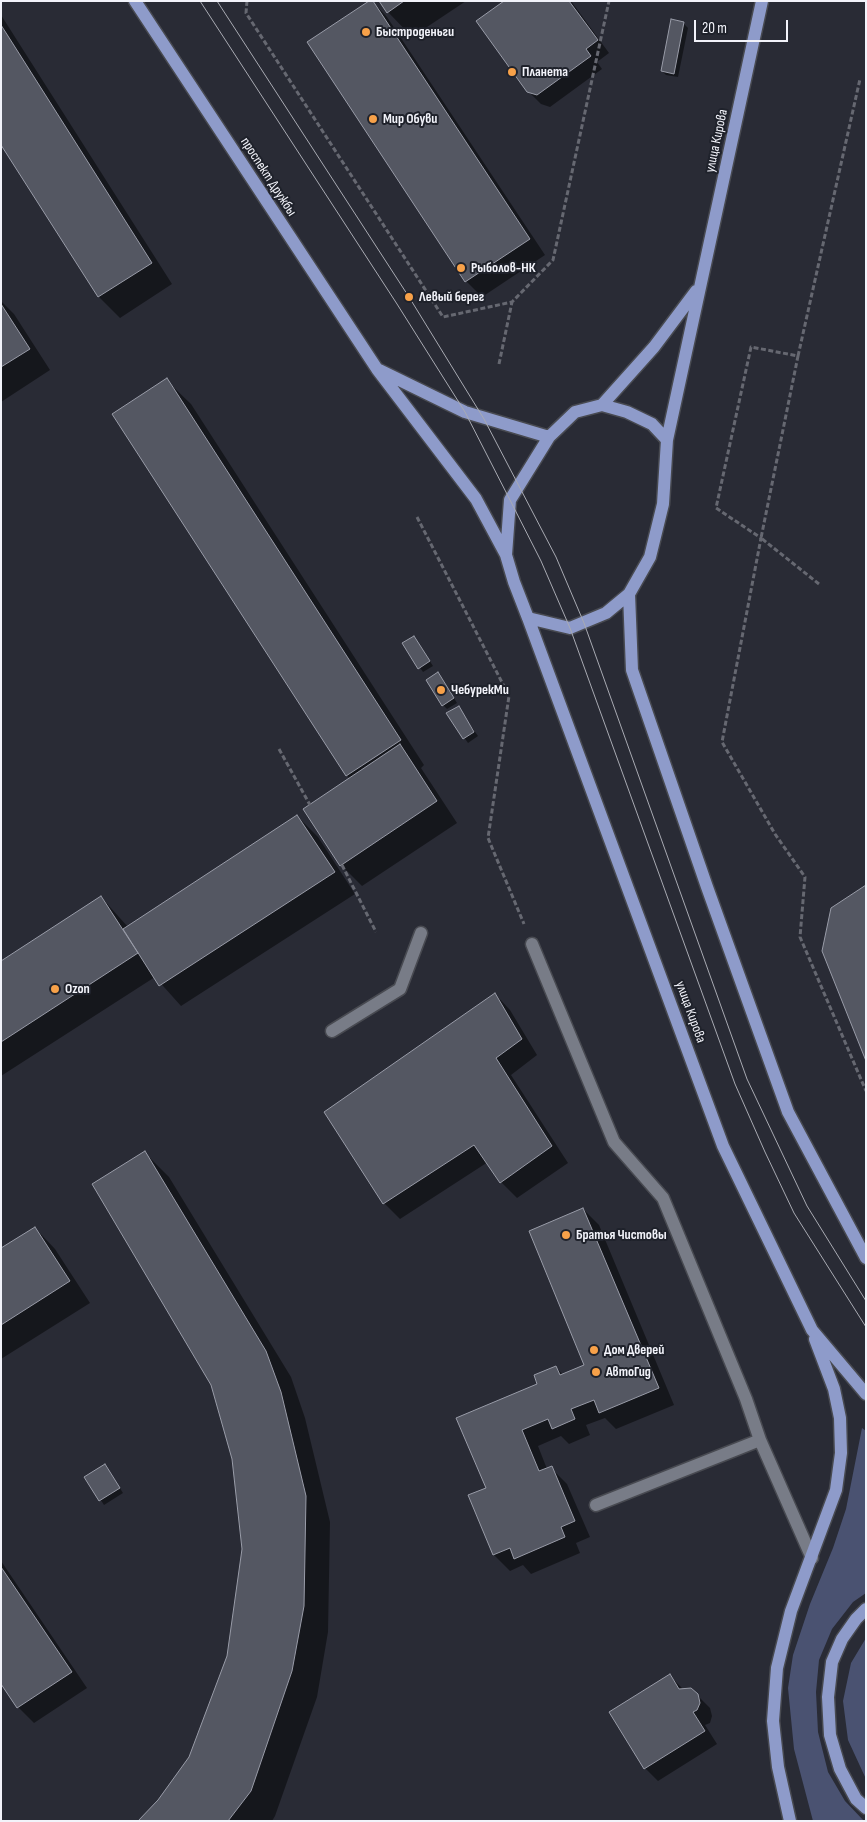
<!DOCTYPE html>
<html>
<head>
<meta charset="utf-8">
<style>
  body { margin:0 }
  #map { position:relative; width:867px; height:1822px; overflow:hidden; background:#292b35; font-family:"Sofia Sans Condensed",sans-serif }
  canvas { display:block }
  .frame { position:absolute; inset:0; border:2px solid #f2f3fa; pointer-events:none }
  .scale { position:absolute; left:694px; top:20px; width:94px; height:22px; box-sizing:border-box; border:2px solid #f2f3fa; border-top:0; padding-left:6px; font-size:15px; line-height:18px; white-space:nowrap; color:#f2f3fa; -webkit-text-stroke:4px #1f222b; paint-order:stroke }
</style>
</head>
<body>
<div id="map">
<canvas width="867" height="1822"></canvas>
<div class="frame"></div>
<div class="scale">20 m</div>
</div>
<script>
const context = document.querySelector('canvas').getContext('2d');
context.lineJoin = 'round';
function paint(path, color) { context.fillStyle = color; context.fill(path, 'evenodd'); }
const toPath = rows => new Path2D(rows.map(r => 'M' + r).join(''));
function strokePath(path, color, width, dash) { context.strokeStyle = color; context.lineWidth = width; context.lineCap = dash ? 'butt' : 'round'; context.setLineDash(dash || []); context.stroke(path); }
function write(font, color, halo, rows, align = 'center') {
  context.font = font + ' "Sofia Sans Condensed",sans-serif'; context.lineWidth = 4; context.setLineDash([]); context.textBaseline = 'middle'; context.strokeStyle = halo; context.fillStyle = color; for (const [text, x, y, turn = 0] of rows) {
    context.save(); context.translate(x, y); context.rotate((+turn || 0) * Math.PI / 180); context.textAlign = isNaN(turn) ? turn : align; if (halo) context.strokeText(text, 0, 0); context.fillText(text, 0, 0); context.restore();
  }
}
const green = toPath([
  [862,1428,866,1431,866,1593,853,1602,832,1629,819,1660,816,1692,818,1732,828,1772,845,1801,864,1821,813,1821,794,1749,788,1688,793,1655,810,1604,833,1548,846,1509],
  [866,1638,866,1779,848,1740,843,1701,851,1663]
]);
const shadow = toPath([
  [372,1,387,17,545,255,482,297,466,281],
  [380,1,466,1,412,37,388,12],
  [506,1,571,1,609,53,597,62,602,69,550,107,541,104,528,91],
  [1,15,172,284,120,318,99,297,1,143],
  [672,21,684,24,688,28,678,77,666,75,662,71],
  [1,301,14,314,50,370,1,402],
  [166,380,191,404,424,765,421,768,457,823,362,886,341,865,350,779,347,775],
  [414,637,433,666,423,672,404,644],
  [442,678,457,703,447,709,443,705],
  [458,708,478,736,468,743,448,714],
  [297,816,318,837,355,894,181,1006,155,977,1,1076,1,962,101,897,128,927],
  [495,994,510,1010,537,1055,511,1075,568,1163,517,1198,501,1182,488,1162,400,1219,384,1203,326,1112],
  [144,1152,169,1177,291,1377,305,1418,330,1522,328,1632,317,1697,275,1816,272,1821,139,1821,159,1800,190,1757,228,1656,244,1549,233,1459],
  [583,1209,599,1225,674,1405,616,1429,605,1418,586,1425,590,1435,569,1444,561,1436,538,1446,547,1469,551,1468,567,1484,590,1537,576,1543,580,1553,531,1574,523,1565,510,1571,494,1555,470,1496,487,1488,539,1385,556,1367,563,1375,586,1365],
  [35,1228,55,1249,90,1303,1,1359,1,1250],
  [105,1465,123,1493,104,1505,86,1477],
  [1,1561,87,1688,34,1723,18,1707,1,1682],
  [670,1676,684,1690,697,1695,710,1708,712,1716,710,1723,705,1725,717,1744,658,1781,645,1768]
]);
const building = toPath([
  [369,1,373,1,530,239,465,282,307,42,369,1],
  [379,1,404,1,387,13,379,1],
  [504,1,569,1,598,40,586,49,591,56,537,95,527,92,476,21,504,1],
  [671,19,684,22,674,74,661,71,671,19],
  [1,25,152,263,98,297,1,145,1,25],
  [1,304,30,349,1,367,1,304],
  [167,378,401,740,346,776,112,414,167,378],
  [414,636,430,661,418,669,402,643,414,636],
  [438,672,454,698,442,706,426,680,438,672],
  [459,706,474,732,463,739,446,713,459,706],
  [400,744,437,801,340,866,303,809,400,744],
  [297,815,335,872,159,986,123,929,297,815],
  [866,885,866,1061,822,951,831,908,866,885],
  [101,896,138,953,1,1042,1,961,101,896],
  [495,993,522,1039,496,1058,552,1146,500,1183,474,1145,383,1204,324,1112,495,993],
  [145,1151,266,1351,281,1392,306,1496,304,1606,292,1671,251,1791,228,1821,138,1821,158,1800,189,1757,227,1656,242,1549,232,1459,211,1385,92,1184,145,1151],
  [583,1208,659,1388,599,1413,594,1400,571,1409,575,1419,552,1429,548,1419,522,1430,539,1471,552,1466,575,1521,561,1527,565,1537,514,1559,510,1548,493,1555,468,1495,486,1488,456,1418,537,1384,534,1375,556,1366,560,1375,584,1365,529,1231,583,1208],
  [35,1227,70,1281,1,1325,1,1248,35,1227],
  [105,1464,120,1488,99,1501,84,1477,105,1464],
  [1,1567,72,1672,17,1708,1,1684,1,1567],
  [670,1674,679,1689,691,1688,698,1694,700,1703,697,1710,693,1712,705,1731,644,1769,609,1712,670,1674]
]);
const path = toPath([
  [247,1,246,13,443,317,512,302,553,260,609,1],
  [798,356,860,79],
  [499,364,512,302],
  [417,517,509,696,488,838,524,924],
  [819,584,761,538,798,356,751,347,716,508,761,538,722,742,775,834,805,877,800,937,866,1091],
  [279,749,310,805],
  [342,865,376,932]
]);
const minor = toPath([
  [532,944,614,1142,663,1198,746,1399,760,1440],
  [332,1031,400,989,421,933],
  [596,1505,760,1440,812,1558]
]);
const major = toPath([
  [135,1,377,369,476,499,506,555],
  [379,370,465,412,549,437],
  [602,405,627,412,652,424,667,440,663,504,650,557,629,594,606,613,570,628,528,618,514,582,506,555,510,500,549,437,575,412,602,405],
  [602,405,654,347,696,291],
  [667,440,762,1],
  [629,594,632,670,707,887,788,1112,866,1258],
  [528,618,723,1146,812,1330,866,1394],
  [866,1609,856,1619,842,1639,832,1662,828,1697,830,1735,840,1769,856,1799,866,1808],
  [790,1821,778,1767,773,1721,777,1668,791,1611,836,1490,841,1453,840,1418,834,1389,815,1339]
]);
const tram = toPath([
  [200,1,397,304,465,412,510,500,541,561,570,628,735,1084,765,1152,794,1213,866,1327],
  [217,1,409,297,484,419,556,557,584,623,747,1079,807,1206,866,1301]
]);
const markers = [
  [366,32,5,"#f7a149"],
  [512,72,5,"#f7a149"],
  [373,119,5,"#f7a149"],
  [461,268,5,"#f7a149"],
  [409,297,5,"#f7a149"],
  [441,690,5,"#f7a149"],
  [55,989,5,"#f7a149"],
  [566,1235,5,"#f7a149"],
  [594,1350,5,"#f7a149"],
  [596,1372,5,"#f7a149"]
];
const poiNames = [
  ["Быстроденьги",376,32],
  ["Планета",522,72],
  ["Мир Обуви",383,119],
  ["Рыболов-НК",471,268],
  ["Левый берег",419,297],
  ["ЧебурекМи",451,690],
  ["Ozon",65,989],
  ["Братья Чистовы",576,1235],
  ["Дом Дверей",604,1350],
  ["АвтоГид",606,1372]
];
const streetNames = [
  ["улица Кирова",717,141,-78],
  ["проспект Дружбы",268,177,57],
  ["улица Кирова",690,1012,70]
];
paint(green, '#4a5271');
paint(shadow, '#0007');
paint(building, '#545762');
strokePath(building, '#999ca8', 1);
strokePath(minor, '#484a51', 15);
strokePath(major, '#484a51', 15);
strokePath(path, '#666871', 3, [5, 2.5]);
strokePath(minor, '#787c87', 12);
strokePath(major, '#8e9bca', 12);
strokePath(tram, '#a9abb3', 1);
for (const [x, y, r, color] of markers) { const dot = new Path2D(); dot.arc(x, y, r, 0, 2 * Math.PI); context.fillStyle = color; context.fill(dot); strokePath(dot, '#1f222b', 2); }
write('bold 14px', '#f2f3fa', '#1f222b', poiNames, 'left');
write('14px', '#f2f3fa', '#1f222b', streetNames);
</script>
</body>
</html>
